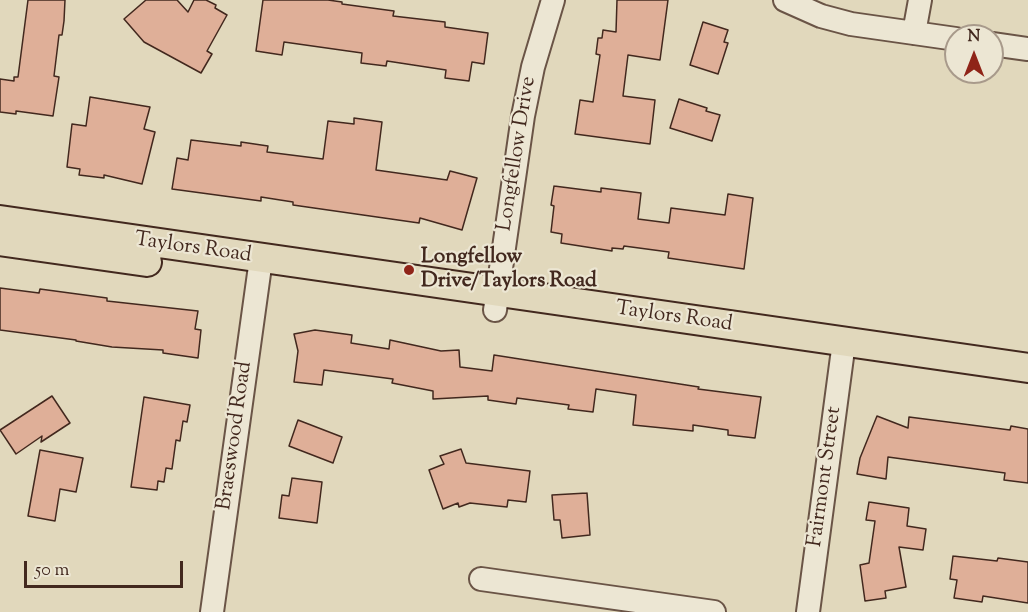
<!DOCTYPE html>
<html>
<head>
<meta charset="utf-8">
<style>
  body { margin:0 }
  #map { position:relative; width:1028px; height:612px; overflow:hidden; background:#e1d8bc; font-family:"Sorts Mill Goudy",serif }
  canvas { display:block }
  .north { position:absolute; left:944px; top:24px; width:60px; height:60px; box-sizing:border-box; background:#ece6d3; border:2px solid #a89a8b; border-radius:50%; rotate:0deg; font-size:16px; font-weight:700; line-height:24px; text-align:center; color:#42281e }
  .north::after { content:''; display:block; margin:auto; width:21px; height:27px; background:#8f2418; clip-path:polygon(50% 0,100% 100%,50% 72%,0 100%) }
  .scale { position:absolute; left:24px; top:561px; width:159px; height:27px; box-sizing:border-box; border:3px solid #42281e; border-top:0; padding-left:8px; font-size:18px; line-height:21px; white-space:nowrap; color:#42281e; -webkit-text-stroke:4px #ece6d3; paint-order:stroke }
</style>
</head>
<body>
<div id="map">
<canvas width="1028" height="612"></canvas>
<div class="north">N</div>
<div class="scale">50 m</div>
</div>
<script>
const context = document.querySelector('canvas').getContext('2d');
context.lineJoin = 'round';
function paint(path, color) { context.fillStyle = color; context.fill(path, 'evenodd'); }
const toPath = rows => new Path2D(rows.map(r => 'M' + r).join(''));
function strokePath(path, color, width, dash) { context.strokeStyle = color; context.lineWidth = width; context.lineCap = dash ? 'butt' : 'round'; context.setLineDash(dash || []); context.stroke(path); }
function write(font, color, halo, rows, align = 'center') {
  context.font = font + ' "Sorts Mill Goudy",serif'; context.lineWidth = 4.5; context.setLineDash([]); context.textBaseline = 'middle'; context.strokeStyle = halo; context.fillStyle = color; for (const [text, x, y, turn = 0] of rows) {
    context.save(); context.translate(x, y); context.rotate((+turn || 0) * Math.PI / 180); context.textAlign = isNaN(turn) ? turn : align; if (halo) context.strokeText(text, 0, 0); context.fillText(text, 0, 0); context.restore();
  }
}
const building = toPath([
  [28,0,65,0,64,21,62,35,59,35,54,76,59,77,53,116,16,111,16,114,0,112,0,79,14,81,14,77,18,77,28,0],
  [146,0,177,0,188,12,194,0,206,0,216,5,215,8,227,15,207,51,212,54,201,73,144,42,124,19,146,0],
  [263,0,328,0,342,2,342,4,394,11,393,16,445,22,445,27,488,33,484,64,472,62,469,81,445,78,446,70,387,61,386,66,361,63,362,53,284,42,282,55,256,51,263,0],
  [617,0,668,0,660,60,628,55,623,96,655,100,650,144,575,134,580,100,593,102,600,55,596,54,598,38,602,38,603,30,616,32,617,0],
  [703,22,728,30,724,42,728,43,718,74,690,65,703,22],
  [90,97,150,107,144,129,155,132,142,184,104,175,104,178,79,175,80,169,67,167,72,124,86,126,90,97],
  [679,99,707,108,706,111,720,115,712,141,670,128,679,99],
  [354,118,382,122,376,170,447,180,450,171,477,178,462,230,420,218,419,223,293,205,293,202,261,197,261,201,172,189,177,158,188,160,191,140,241,146,241,142,268,146,267,152,323,159,328,121,354,124,354,118],
  [554,186,601,192,601,188,641,193,638,219,669,223,671,208,725,215,728,194,753,198,744,269,668,258,669,252,624,246,623,249,612,248,612,251,561,243,562,234,551,232,554,206,551,205,554,186],
  [0,288,39,293,40,289,107,298,107,301,198,311,195,329,201,330,198,358,163,353,163,350,112,347,76,341,76,340,0,330,0,288],
  [315,330,352,335,351,343,389,349,390,340,441,351,459,350,460,367,492,371,494,355,699,387,698,389,761,397,755,438,728,435,728,430,693,425,693,431,633,425,636,395,596,389,593,412,568,409,569,405,517,398,516,404,488,400,488,396,433,399,433,391,392,383,393,379,324,370,322,385,294,382,298,351,294,334,315,330],
  [52,396,70,423,41,442,42,436,16,454,0,430,52,396],
  [144,397,190,405,187,422,183,421,180,441,176,440,172,469,166,468,164,482,158,481,157,490,131,487,144,397],
  [877,416,908,428,909,417,1010,430,1011,426,1028,429,1028,483,1004,480,1005,473,888,457,886,479,857,474,860,458,877,416],
  [298,420,342,437,333,463,289,446,298,420],
  [461,449,466,463,530,471,526,502,508,500,507,507,470,503,459,507,458,503,443,509,429,470,444,464,440,456,461,449],
  [40,450,83,458,76,492,60,489,55,521,28,516,40,450],
  [292,478,322,482,317,523,279,518,282,495,289,496,292,478],
  [587,493,590,535,562,538,560,520,554,520,552,495,587,493],
  [869,502,909,508,907,526,926,529,923,550,899,547,906,587,885,591,886,598,865,601,860,565,869,563,875,521,866,520,869,502],
  [953,556,997,561,998,558,1028,562,1028,603,983,596,982,602,954,598,957,580,950,579,953,556]
]);
const minor = toPath([
  [785,0,821,16,851,24,956,39],
  [914,33,920,0],
  [992,44,1028,49],
  [495,310,523,116,533,67,553,0],
  [481,579,714,612],
  [212,612,261,259],
  [808,612,844,342]
]);
const major = toPath([
  [0,220,1028,368],
  [0,241,147,262]
]);
const markers = [
  [409,270,6,"#8f2418"]
];
const streetNames = [
  ["Longfellow Drive",518,154,-81],
  ["Taylors Road",193,249,8],
  ["Taylors Road",674,318,8],
  ["Braeswood Road",236,436,-82],
  ["Fairmont Street",826,477,-82]
];
const poiNames = [
  ["Longfellow",421,258],
  ["Drive/Taylors Road",421,282]
];
paint(building, '#dfaf98');
strokePath(building, '#42281e', 1.5);
strokePath(minor, '#6a5446', 26);
strokePath(major, '#42281e', 32);
strokePath(minor, '#ece6d3', 22);
strokePath(major, '#e1d8bc', 28);
for (const [x, y, r, color] of markers) { const dot = new Path2D(); dot.arc(x, y, r, 0, 2 * Math.PI); context.fillStyle = color; context.fill(dot); strokePath(dot, '#ece6d3', 2); }
write('21px', '#42281e', '#ece6d3', streetNames);
write('bold 21px', '#42281e', '#ece6d3', poiNames, 'left');
</script>
</body>
</html>
